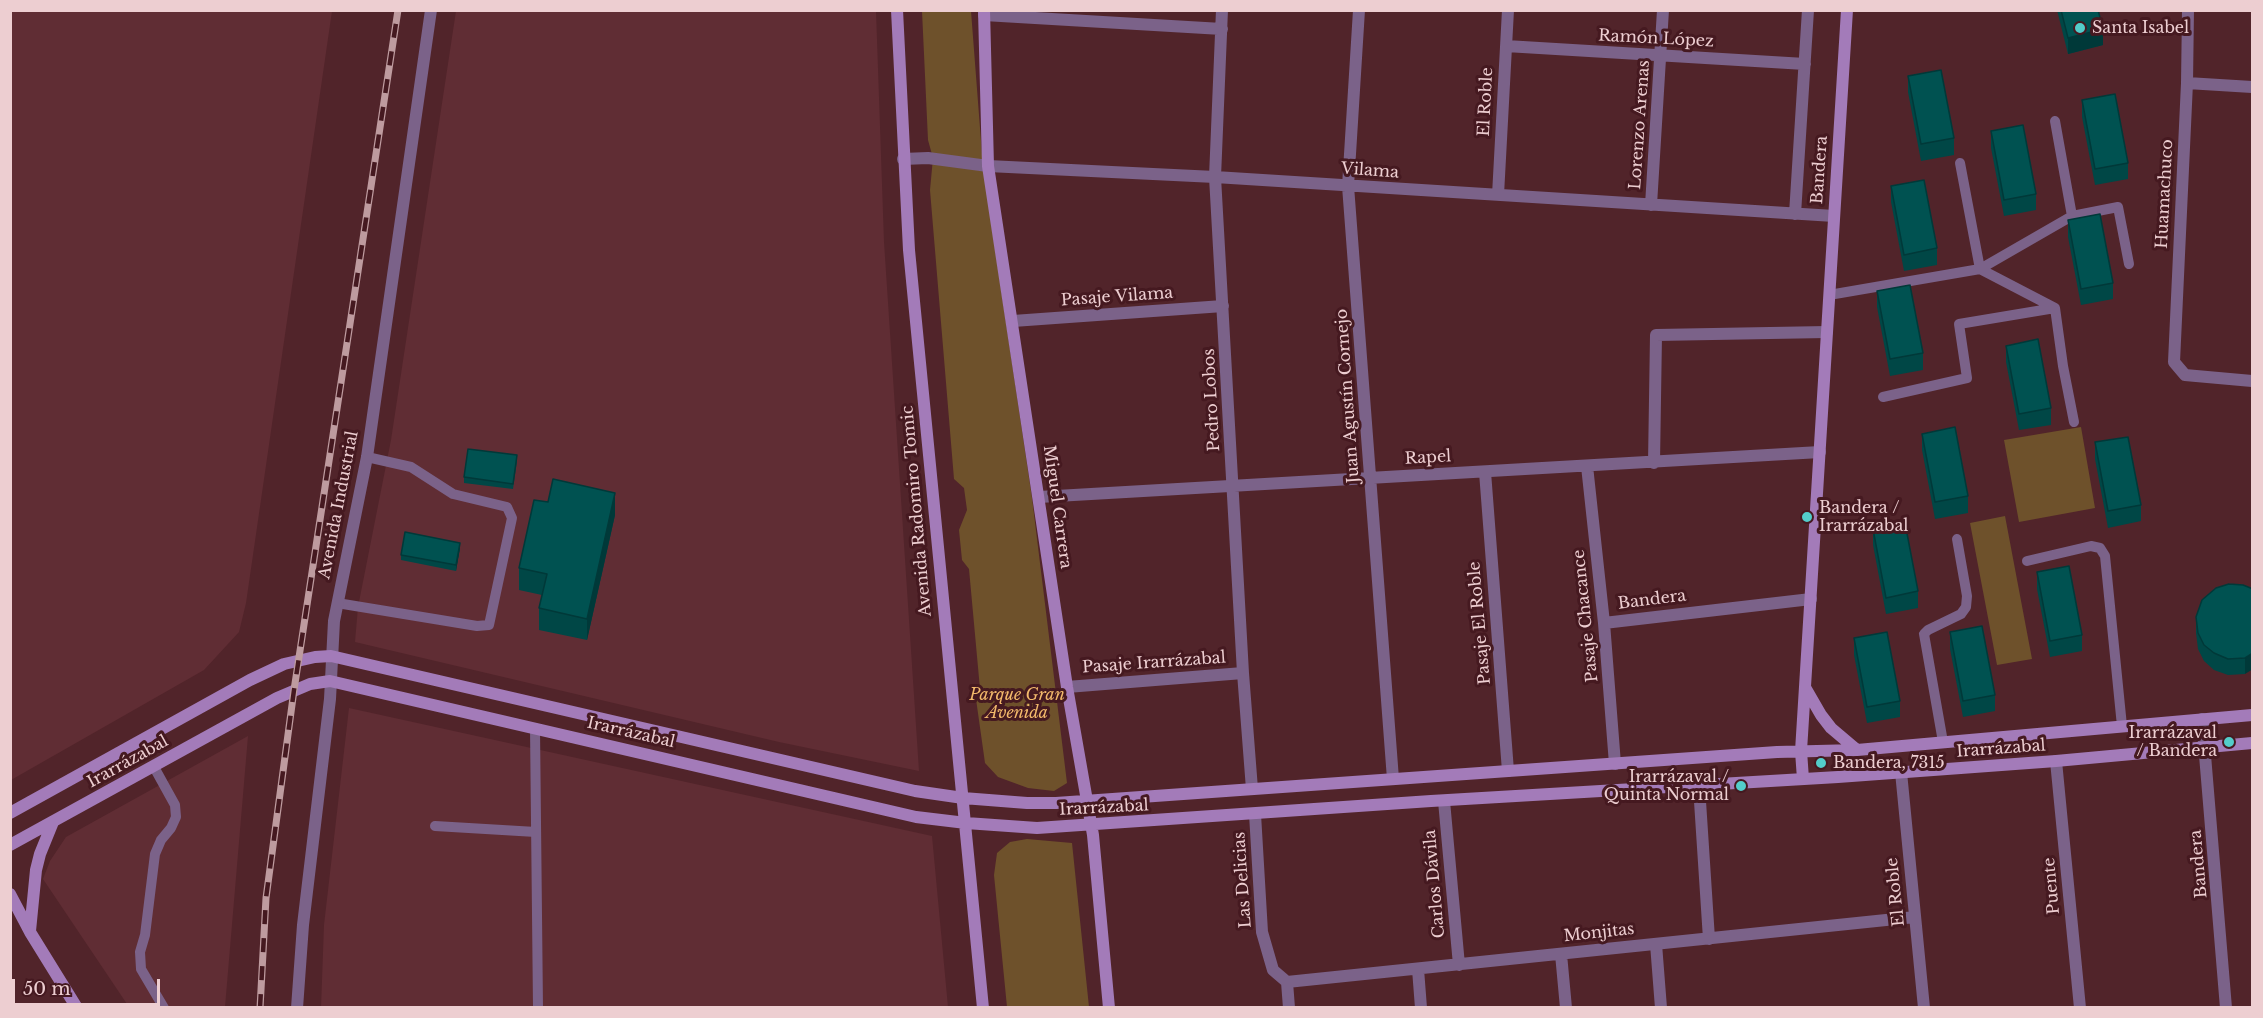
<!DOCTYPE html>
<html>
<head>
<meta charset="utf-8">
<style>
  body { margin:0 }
  #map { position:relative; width:2263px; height:1018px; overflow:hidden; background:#51242a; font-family:"Libre Baskerville",serif }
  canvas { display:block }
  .frame { position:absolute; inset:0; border:12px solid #edced1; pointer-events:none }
  .scale { position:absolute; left:12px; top:979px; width:148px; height:27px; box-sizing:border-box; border:3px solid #edced1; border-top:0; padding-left:8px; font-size:18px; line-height:21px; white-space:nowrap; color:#edced1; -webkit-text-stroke:4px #451920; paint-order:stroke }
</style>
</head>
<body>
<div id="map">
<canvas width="2263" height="1018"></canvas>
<div class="frame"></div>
<div class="scale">50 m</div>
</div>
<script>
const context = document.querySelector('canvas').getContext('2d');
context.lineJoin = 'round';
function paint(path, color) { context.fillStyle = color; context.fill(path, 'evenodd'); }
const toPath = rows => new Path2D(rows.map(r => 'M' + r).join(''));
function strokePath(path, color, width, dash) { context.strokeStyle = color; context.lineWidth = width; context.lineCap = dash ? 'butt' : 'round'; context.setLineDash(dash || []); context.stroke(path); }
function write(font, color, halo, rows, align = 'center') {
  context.font = font + ' "Libre Baskerville",serif'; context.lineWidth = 6; context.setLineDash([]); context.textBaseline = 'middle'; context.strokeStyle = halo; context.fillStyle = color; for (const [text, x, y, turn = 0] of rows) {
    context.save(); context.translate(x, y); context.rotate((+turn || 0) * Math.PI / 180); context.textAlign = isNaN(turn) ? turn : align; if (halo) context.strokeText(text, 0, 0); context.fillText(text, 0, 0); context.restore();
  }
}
const built = toPath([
  [10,11,332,11,246,603,239,632,204,670,11,780],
  [456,11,876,11,884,242,919,771,779,742,355,642,358,607,391,440],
  [349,708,932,836,948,1007,321,1008,324,925],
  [248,736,225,1007,129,1007,43,879,50,861,66,837]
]);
const green = toPath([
  [922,11,971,11,983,167,1032,498,1067,783,1054,791,1028,788,998,777,985,763,976,699,980,689,969,569,962,560,959,530,967,510,964,488,954,479,930,190,933,158,928,140],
  [2081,427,2095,508,2019,522,2004,440],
  [2005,516,2032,659,1997,665,1970,523],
  [1027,839,1072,843,1089,1007,1007,1007,994,875,997,853,1010,842]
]);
const lane = toPath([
  [2055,121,2072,216],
  [1960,163,1980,269,2055,308,2063,366,2074,422],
  [1829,295,1980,269,2072,216,2118,207,2129,264],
  [1883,397,1967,378,1959,324,2055,308],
  [2027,561,2091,546,2100,548,2105,556,2122,726],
  [337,603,477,626,489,625,512,518,507,507,453,494,411,467,367,457],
  [535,728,538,1008],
  [1943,742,1924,634,1928,630,1961,614,1966,607,1967,596,1957,539],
  [154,767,175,805,176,817,171,828,161,840,155,854,145,935,140,952,141,969,164,1008],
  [435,826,536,832]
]);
const street = toPath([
  [1222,10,1215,177,1243,673,1252,789],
  [1359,10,1348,186,1393,779],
  [2188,10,2187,83,2174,362,2185,375,2252,381],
  [984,15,1222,29],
  [1506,46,1805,64],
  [2187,83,2252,87],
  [903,159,928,158,988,166,1215,177,1834,216],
  [1498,195,1508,10],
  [1651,205,1663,10],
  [1795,214,1808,10],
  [1013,321,1223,306],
  [1654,463,1656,335,1827,332],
  [1587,466,1604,623,1615,764],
  [1485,472,1508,771],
  [1039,497,1820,452],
  [1604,623,1811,599],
  [1067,687,1243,673],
  [2202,719,2226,1008],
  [2056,761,2080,1008],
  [1901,772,1924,1008],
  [1699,786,1709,939],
  [1444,801,1459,965],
  [1255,814,1262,932,1273,970,1287,982,1289,1008],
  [1656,944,1661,1008],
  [1561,954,1566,1008],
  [1418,969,1421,1008],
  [1287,982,1915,917],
  [297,1008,303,925,330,699,334,621,367,457,431,10]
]);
const secondary = toPath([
  [897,10,909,250,983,1008],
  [984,10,988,166,1067,687,1093,835,1109,1008],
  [1806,689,1821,715,1831,728,1857,750],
  [1803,779,1801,751,1847,10],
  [10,813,250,680,284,664,315,657,331,656,915,791,963,798,1027,803,1056,803,1777,752,1857,750,2252,715],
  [10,845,277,698,310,684,330,681,916,817,966,823,1037,828,1431,801,1838,777,2056,761,2252,743],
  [10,894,30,932,77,1008],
  [30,931,36,870,40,854,53,822]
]);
const rail = toPath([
  [260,1008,266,898,294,690,398,10]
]);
const wall = toPath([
  [2057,10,2098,10,2103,45,2068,54],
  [1908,76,1954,138,1954,155,1921,161,1908,92],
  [2082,100,2128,163,2128,179,2095,185,2082,117],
  [1991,131,2036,194,2036,210,2004,216,1991,148],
  [1891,186,1937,248,1937,265,1904,271,1891,202],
  [2068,220,2113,283,2113,299,2081,305,2068,237],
  [1877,291,1923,353,1923,370,1890,376,1877,307],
  [2006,346,2051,408,2051,425,2019,430,2006,362],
  [1922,434,1968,496,1968,513,1935,519,1922,450],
  [2095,442,2141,505,2141,521,2108,528,2095,459],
  [517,461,513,489,464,483,464,477],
  [615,515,587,640,539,630,539,608,542,595,519,590,519,568],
  [1873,529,1918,591,1918,608,1886,614,1873,545],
  [460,548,456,571,401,560,401,555],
  [2037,572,2082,635,2082,651,2050,657,2037,589],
  [2253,589,2245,674,2228,675,2214,670,2204,661,2198,649,2196,633,2196,617],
  [1950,632,1995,695,1995,711,1963,717,1950,649],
  [1854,638,1900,701,1900,717,1867,723,1854,655]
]);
const shadedWall = toPath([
  [2103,29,2103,45,2068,54,2068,38],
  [615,493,615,515,587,640,587,619],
  [460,543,460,548,456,571,456,565],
  [2253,653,2253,669,2245,674,2245,658]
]);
const building = toPath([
  [2061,10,2098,10,2103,29,2068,38,2061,10],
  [1941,70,1954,138,1921,144,1908,76,1941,70],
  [2115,94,2128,163,2095,169,2082,100,2115,94],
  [2023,125,2036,194,2004,200,1991,131,2023,125],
  [1924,180,1937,248,1904,255,1891,186,1924,180],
  [2100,214,2113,283,2081,289,2068,220,2100,214],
  [1910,285,1923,353,1890,359,1877,291,1910,285],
  [2038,339,2051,408,2019,414,2006,346,2038,339],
  [1955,427,1968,496,1935,502,1922,434,1955,427],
  [2128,437,2141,505,2108,511,2095,442,2128,437],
  [468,449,517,455,513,484,464,477,468,449],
  [553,479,615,493,587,619,539,608,547,574,519,568,534,500,548,502,553,479],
  [1905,523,1918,591,1886,598,1873,529,1905,523],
  [405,532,460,543,456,565,401,555,405,532],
  [2069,566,2082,635,2050,641,2037,572,2069,566],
  [2229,584,2243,585,2253,589,2253,653,2245,658,2228,659,2214,653,2204,645,2198,633,2196,617,2202,600,2216,588,2229,584],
  [1982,626,1995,695,1963,701,1950,632,1982,626],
  [1887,632,1900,701,1867,707,1854,638,1887,632]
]);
const markers = [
  [2080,28,6,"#53cdca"],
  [1807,517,6,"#53cdca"],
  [2229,742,6,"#53cdca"],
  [1821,763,6,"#53cdca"],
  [1741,786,6,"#53cdca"]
];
const poiNames = [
  ["Santa Isabel",2092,28],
  ["Bandera /",1819,508],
  ["Irarrázabal",1819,526],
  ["Irarrázaval",2217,733,"right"],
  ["/ Bandera",2217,751,"right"],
  ["Bandera, 7315",1833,763],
  ["Irarrázaval /",1729,777,"right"],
  ["Quinta Normal",1729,795,"right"]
];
const streetNames = [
  ["Ramón López",1656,39,3],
  ["El Roble",1486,102,-87],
  ["Lorenzo Arenas",1640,125,-86],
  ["Bandera",1820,170,-86],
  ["Vilama",1370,171,4],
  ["Huamachuco",2165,194,-87],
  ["Pasaje Vilama",1117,297,-4],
  ["Juan Agustín Cornejo",1348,396,-94],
  ["Pedro Lobos",1212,400,-93],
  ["Rapel",1428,458,-3],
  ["Avenida Industrial",339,505,-79],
  ["Miguel Carrera",1057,507,82],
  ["Avenida Radomiro Tomic",917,511,-95],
  ["Bandera",1652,600,-7],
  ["Pasaje Chacance",1586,616,-96],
  ["Pasaje El Roble",1480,623,-95],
  ["Pasaje Irarrázabal",1154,663,-4],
  ["Irarrázabal",631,733,13],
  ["Irarrázabal",2001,749,-4],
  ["Irarrázabal",128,762,-29],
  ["Irarrázabal",1104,808,-3],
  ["Bandera",2199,864,-95],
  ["Las Delicias",1243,880,-94],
  ["Carlos Dávila",1435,884,-95],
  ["Puente",2052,886,-95],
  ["El Roble",1896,892,-96],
  ["Monjitas",1599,933,-6]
];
const parkNames = [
  ["Parque Gran",1017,695],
  ["Avenida",1017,713]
];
paint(built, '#602d34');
paint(green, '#6e512b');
strokePath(lane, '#7b6289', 10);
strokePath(street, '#7b6289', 12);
strokePath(secondary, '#a37bb9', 12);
strokePath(rail, '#be9b9f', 7);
strokePath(rail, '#451920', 4.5, [14]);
paint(wall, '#004746');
paint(shadedWall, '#003939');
paint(building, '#005251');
strokePath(building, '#003939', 1.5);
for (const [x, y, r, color] of markers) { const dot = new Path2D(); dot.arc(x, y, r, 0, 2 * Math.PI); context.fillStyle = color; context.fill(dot); strokePath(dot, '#451920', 2); }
write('16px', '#edced1', '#451920', poiNames, 'left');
write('16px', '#edced1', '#451920', streetNames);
write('italic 16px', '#f3b96b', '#451920', parkNames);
</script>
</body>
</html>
